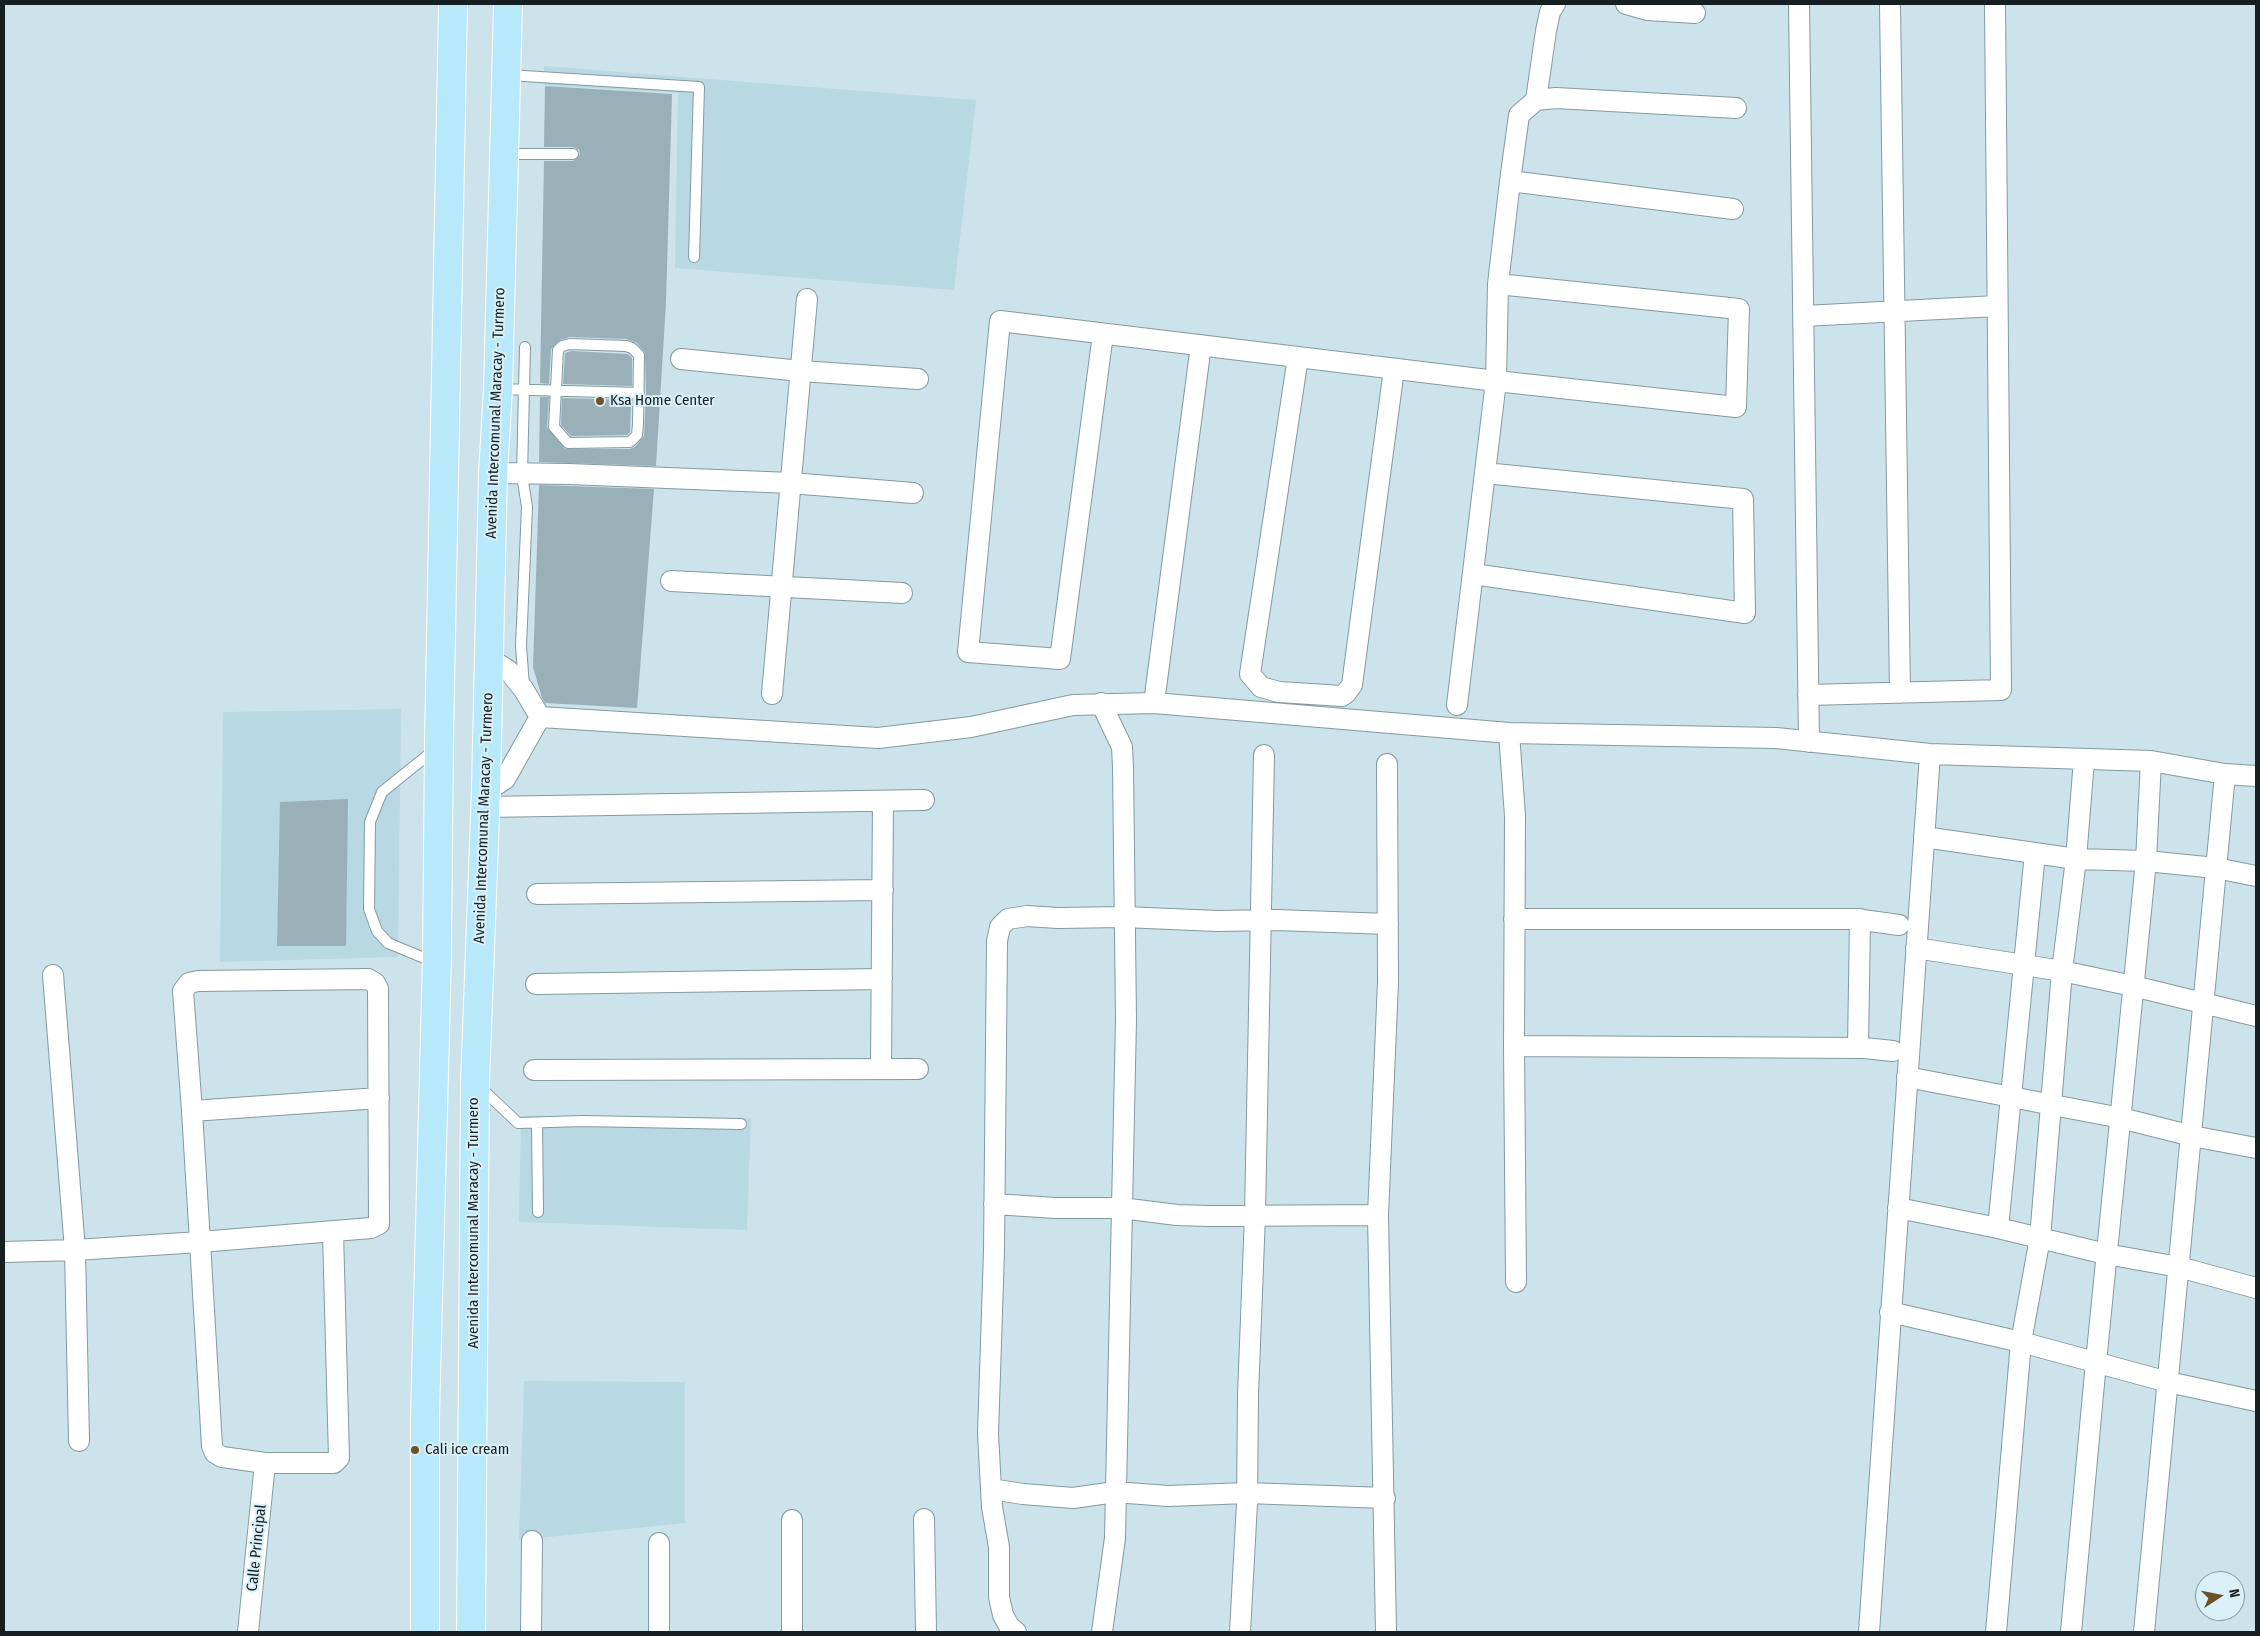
<!DOCTYPE html>
<html>
<head>
<meta charset="utf-8">
<style>
  body { margin:0 }
  #map { position:relative; width:2260px; height:1636px; overflow:hidden; background:#cce3eb; font-family:"Fira Sans Condensed",sans-serif }
  canvas { display:block }
  .frame { position:absolute; inset:0; border:5px solid #161f22; pointer-events:none }
  .north { position:absolute; left:2195px; top:1571px; width:50px; height:50px; box-sizing:border-box; background:#d9f0f8; border:1px solid #8b9ca2; border-radius:50%; rotate:79deg; font-size:14px; font-weight:700; line-height:20px; text-align:center; color:#161f22 }
  .north::after { content:''; display:block; margin:auto; width:18px; height:22px; background:#705126; clip-path:polygon(50% 0,100% 100%,50% 72%,0 100%) }
</style>
</head>
<body>
<div id="map">
<canvas width="2260" height="1636"></canvas>
<div class="frame"></div>
<div class="north">N</div>
</div>
<script>
const context = document.querySelector('canvas').getContext('2d');
context.lineJoin = 'round';
function paint(path, color) { context.fillStyle = color; context.fill(path, 'evenodd'); }
const toPath = rows => new Path2D(rows.map(r => 'M' + r).join(''));
function strokePath(path, color, width, dash) { context.strokeStyle = color; context.lineWidth = width; context.lineCap = dash ? 'butt' : 'round'; context.setLineDash(dash || []); context.stroke(path); }
function write(font, color, halo, rows, align = 'center') {
  context.font = font + ' "Fira Sans Condensed",sans-serif'; context.lineWidth = 4; context.setLineDash([]); context.textBaseline = 'middle'; context.strokeStyle = halo; context.fillStyle = color; for (const [text, x, y, turn = 0] of rows) {
    context.save(); context.translate(x, y); context.rotate((+turn || 0) * Math.PI / 180); context.textAlign = isNaN(turn) ? turn : align; if (halo) context.strokeText(text, 0, 0); context.fillText(text, 0, 0); context.restore();
  }
}
const built = toPath([
  [544,66,976,100,954,290,675,268,678,93,545,85],
  [401,709,398,957,220,962,223,712],
  [521,1116,751,1118,747,1230,519,1222],
  [524,1381,685,1382,685,1523,519,1540]
]);
const building = toPath([
  [545,86,672,94,666,302,656,466,539,462,540,397,549,397,547,427,565,449,630,449,635,447,644,436,646,393,645,353,637,343,626,339,570,337,560,340,551,349,549,384,540,383,544,161,573,161,580,154,579,150,573,147,544,147],
  [571,351,628,354,632,358,632,386,563,384,565,353],
  [562,398,631,400,630,432,627,435,571,436,561,425],
  [539,485,654,489,637,708,545,703,542,698,533,667],
  [348,799,346,946,277,946,280,802]
]);
const lane = toPath([
  [508,75,699,87,694,257],
  [504,154,573,154],
  [570,344,626,346,632,348,639,355,638,424,637,435,630,442,568,443,554,427,558,350,562,346,570,344],
  [498,389,639,393],
  [524,686,521,646,527,507,522,475,525,347],
  [434,747,428,755,382,792,370,822,369,909,377,931,388,943,424,958,435,957],
  [479,1086,518,1123,582,1121,741,1124],
  [537,1123,538,1212]
]);
const street = toPath([
  [1626,4,1647,10,1695,13],
  [1799,4,1809,742],
  [1890,4,1900,693],
  [1536,100,1546,31,1550,12,1555,4],
  [1510,181,1519,115,1536,100,1556,98,1736,108],
  [1804,316,1997,306],
  [1103,334,1060,659,968,652,1000,321,1496,381,1736,407,1739,309,1498,284],
  [1298,357,1250,674,1261,687,1279,692,1342,696,1346,693,1352,685,1394,369],
  [681,359,801,371,918,379],
  [493,473,569,474,791,483,913,493],
  [1473,574,1745,613,1743,499,1485,473],
  [671,581,902,593],
  [488,658,508,670,524,690,540,717],
  [772,694,807,299],
  [1808,695,2001,690,1995,4],
  [1101,703,1122,747,1123,767,1126,1019,1115,1538,1102,1632],
  [1154,703,1201,345],
  [1457,705,1496,381,1498,284,1510,181,1733,209],
  [540,717,878,738,971,727,1073,705,1154,703,1509,733,1776,738,1930,754,2151,761,2225,774,2256,776],
  [1509,733,1515,816,1514,1046,1516,1282],
  [486,789,493,787,505,779,540,717],
  [485,807,924,800],
  [1924,837,2076,859,2146,861,2216,868,2256,876],
  [537,894,883,890],
  [1514,919,1855,919,1899,925],
  [1916,948,2062,971,2133,986,2256,1016],
  [53,975,75,1250,79,1441],
  [536,984,882,979],
  [1514,1046,1864,1048,1893,1051],
  [1858,1048,1860,919],
  [881,1069,883,801],
  [534,1070,918,1069],
  [1907,1077,2121,1118,2192,1136,2256,1148],
  [192,1111,379,1098],
  [994,1204,1056,1208,1121,1208,1177,1215,1209,1216,1378,1215],
  [1898,1208,1998,1228,2106,1254,2179,1267,2256,1288],
  [1998,1228,2035,853],
  [4,1252,75,1250,200,1242,371,1228,379,1224,378,989,375,983,368,979,198,981,189,983,183,991,192,1111,200,1242,212,1446,215,1453,222,1457,265,1463,334,1463,339,1458,333,1232],
  [1890,1312,2021,1342,2168,1382,2256,1401],
  [991,1489,1023,1494,1073,1498,1115,1492,1168,1496,1247,1493,1385,1498],
  [924,1519,926,1632],
  [792,1520,792,1632],
  [248,1632,265,1463],
  [531,1632,532,1541],
  [659,1632,659,1543],
  [1016,1632,1009,1626,1003,1615,999,1597,999,1547,992,1507,988,1434,994,1251,997,941,1000,927,1008,919,1027,916,1058,918,1124,917,1217,921,1276,920,1388,924],
  [1240,1632,1247,1503,1248,1395,1255,1215,1264,755],
  [1386,1632,1378,1215,1388,982,1387,764],
  [1869,1632,1930,754],
  [1996,1632,2021,1342,2040,1238,2062,971,2076,859,2084,760],
  [2071,1632,2096,1362,2146,861,2151,761],
  [2144,1632,2225,774]
]);
const primary = toPath([
  [425,1632,425,1416,437,957,439,741,453,4],
  [471,1632,475,1082,486,789,493,473,498,389,508,4]
]);
const markers = [
  [600,401,5,"#705126"],
  [415,1450,5,"#705126"]
];
const poiNames = [
  ["Ksa Home Center",610,401],
  ["Cali ice cream",425,1450]
];
const streetNames = [
  ["Avenida Intercomunal Maracay - Turmero",496,413,-88],
  ["Avenida Intercomunal Maracay - Turmero",484,818,-88],
  ["Avenida Intercomunal Maracay - Turmero",474,1223,-90],
  ["Calle Principal",257,1548,-84]
];
paint(built, '#b8d8e3');
paint(building, '#9ab0b8');
strokePath(lane, '#849aa1', 12);
strokePath(street, '#849aa1', 22);
strokePath(primary, '#fff', 30);
strokePath(lane, '#fff', 10);
strokePath(street, '#fff', 20);
strokePath(primary, '#b8e9fb', 28);
for (const [x, y, r, color] of markers) { const dot = new Path2D(); dot.arc(x, y, r, 0, 2 * Math.PI); context.fillStyle = color; context.fill(dot); strokePath(dot, '#d9f0f8', 2); }
write('15px', '#161f22', '#d9f0f8', poiNames, 'left');
write('15px', '#161f22', '#d9f0f8', streetNames);
</script>
</body>
</html>
